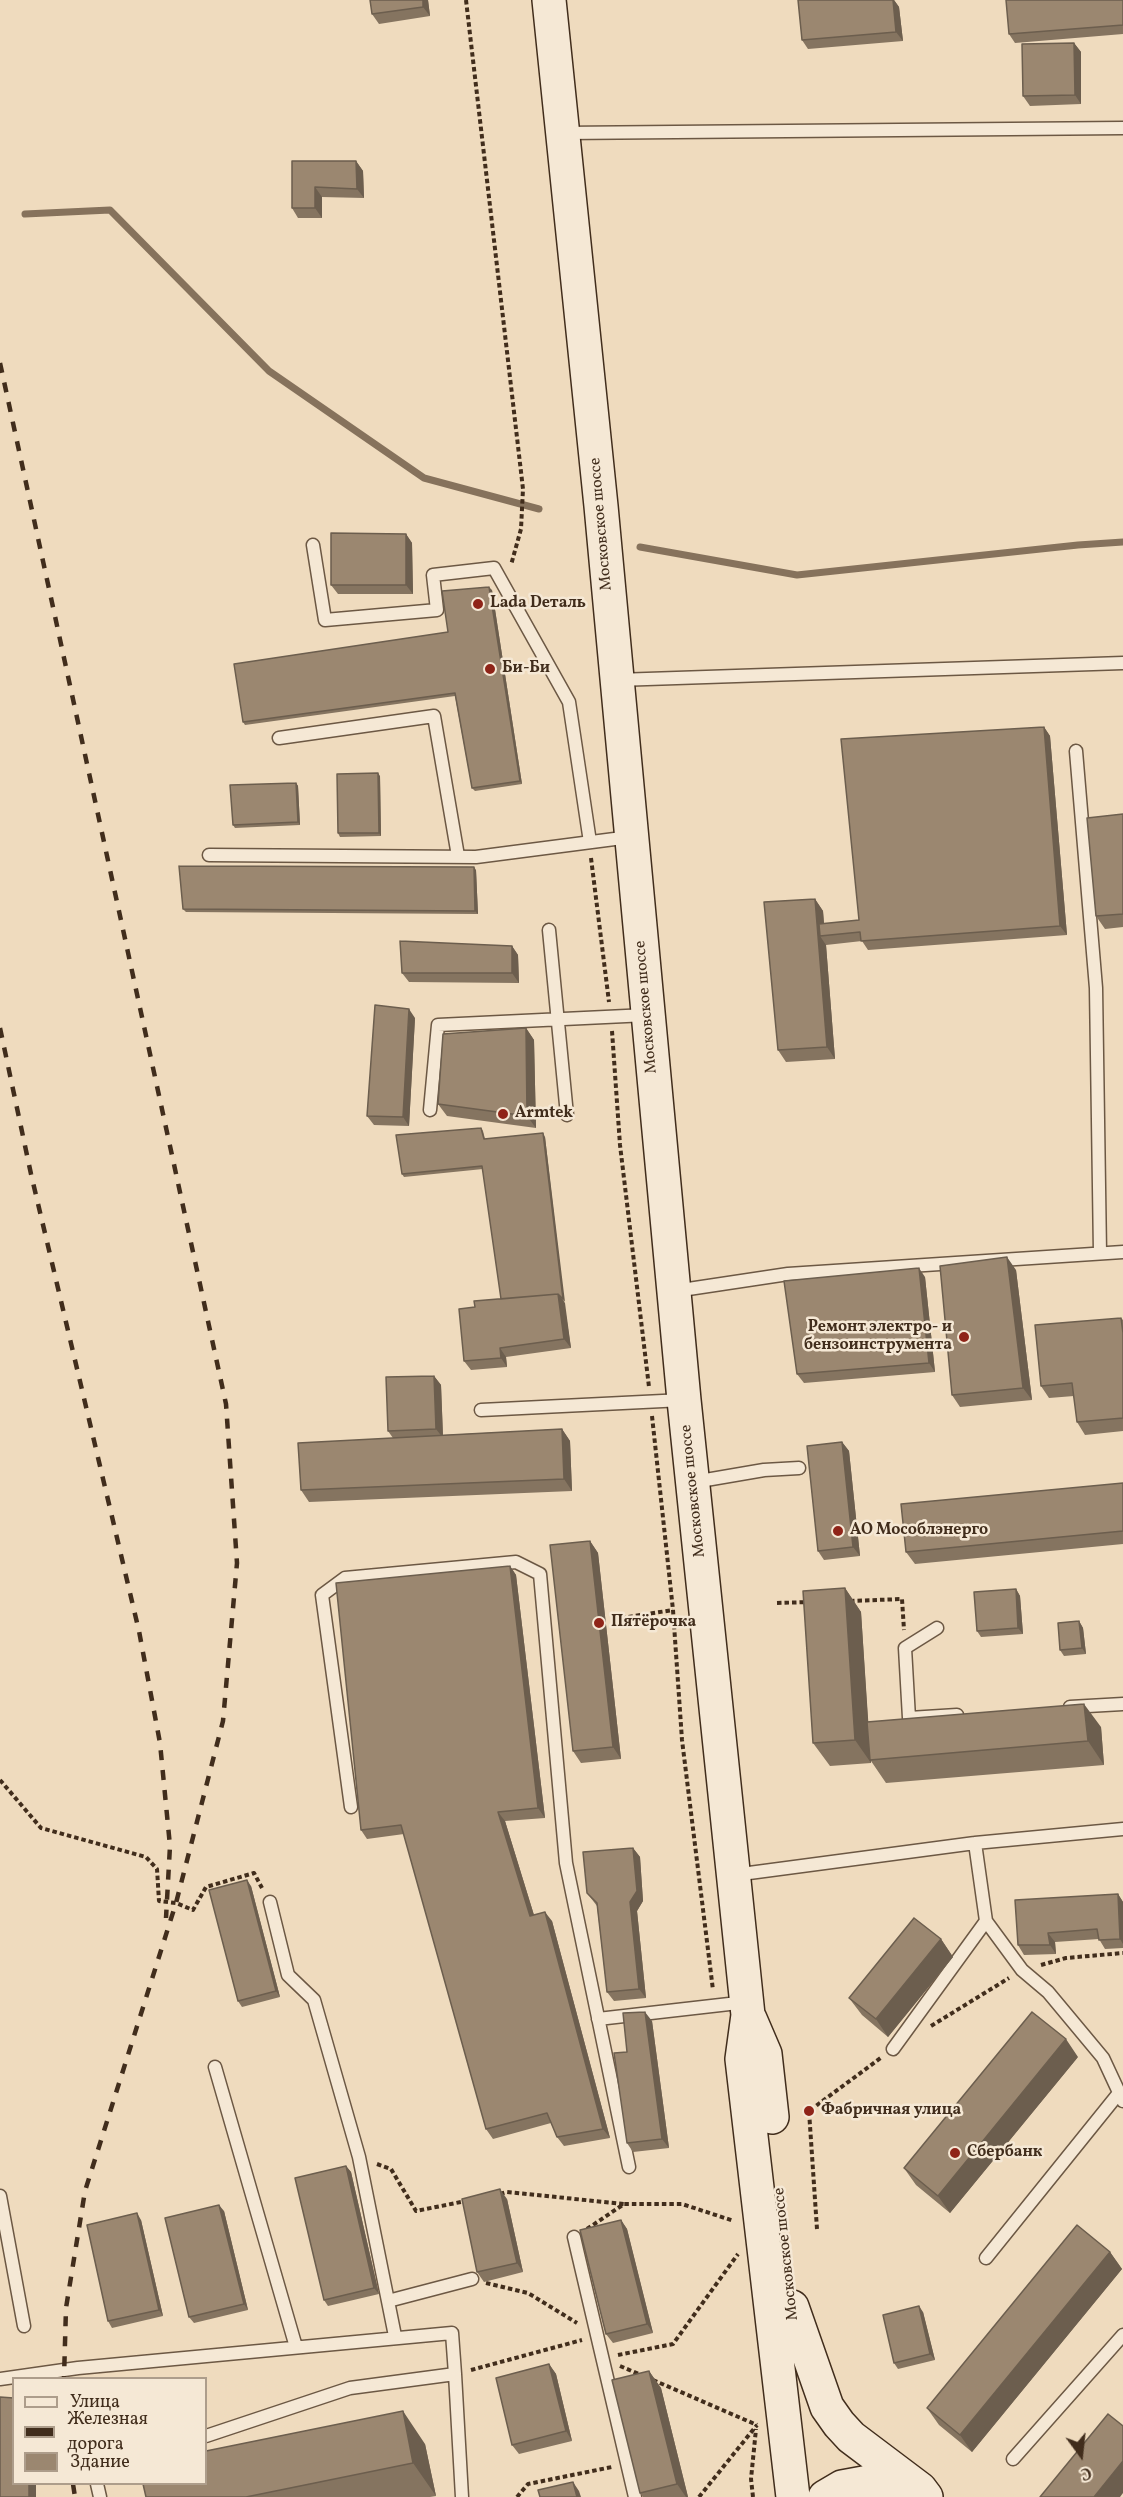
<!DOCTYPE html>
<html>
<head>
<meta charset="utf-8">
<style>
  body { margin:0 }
  #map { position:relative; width:1123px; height:2497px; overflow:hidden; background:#efdbbe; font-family:Vollkorn,serif }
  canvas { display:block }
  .legend { position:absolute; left:12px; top:2377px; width:195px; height:108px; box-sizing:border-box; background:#f5e8d5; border:2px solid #ad9d8b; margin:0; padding:8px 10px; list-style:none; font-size:18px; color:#412d1c }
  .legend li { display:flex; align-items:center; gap:12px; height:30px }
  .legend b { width:30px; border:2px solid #ad9d8b }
  .north { position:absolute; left:1051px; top:2425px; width:60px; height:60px; -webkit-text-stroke:4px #f5e8d5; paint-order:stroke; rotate:165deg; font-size:16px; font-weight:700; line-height:24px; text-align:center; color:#412d1c }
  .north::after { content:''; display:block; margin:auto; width:21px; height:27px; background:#412d1c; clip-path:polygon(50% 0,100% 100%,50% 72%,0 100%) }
</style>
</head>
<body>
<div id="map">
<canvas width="1123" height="2497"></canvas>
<ul class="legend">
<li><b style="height:8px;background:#f5e8d5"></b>Улица</li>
<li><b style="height:8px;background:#412d1c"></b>Железная дорога</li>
<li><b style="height:16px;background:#9b8770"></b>Здание</li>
</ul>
<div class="north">С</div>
</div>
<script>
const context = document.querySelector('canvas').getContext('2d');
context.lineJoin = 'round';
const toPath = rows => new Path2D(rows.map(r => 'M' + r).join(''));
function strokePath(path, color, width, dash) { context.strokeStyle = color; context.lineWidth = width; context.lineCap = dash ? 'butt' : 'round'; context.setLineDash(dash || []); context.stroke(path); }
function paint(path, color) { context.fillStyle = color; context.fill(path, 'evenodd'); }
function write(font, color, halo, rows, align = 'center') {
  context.font = font + ' Vollkorn,serif'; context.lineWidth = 5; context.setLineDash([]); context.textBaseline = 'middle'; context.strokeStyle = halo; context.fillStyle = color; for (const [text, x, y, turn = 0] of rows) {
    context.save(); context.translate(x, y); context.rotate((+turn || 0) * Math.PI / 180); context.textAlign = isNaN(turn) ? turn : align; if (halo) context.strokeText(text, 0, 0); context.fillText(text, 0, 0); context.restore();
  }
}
const stream = toPath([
  [25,214,110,210,269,371,424,478,539,509],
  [640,547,797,575,1078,545,1123,542]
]);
const path = toPath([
  [466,0,523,489,521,529,511,565],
  [591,858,609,1002],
  [612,1031,620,1145,649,1387],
  [652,1416,673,1610,682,1740,713,1990],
  [850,1601,902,1599,904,1630],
  [777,1603,809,1602],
  [621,1618,673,1610],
  [0,1780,41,1828,146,1857,157,1869,159,1901,176,1903,193,1910,206,1887,254,1873,262,1888],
  [1041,1965,1066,1958,1123,1953],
  [931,2026,1009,1978],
  [377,2164,391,2169,416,2211,466,2201],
  [500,2194,507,2192,624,2204],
  [587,2229,624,2204,682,2204,734,2221],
  [817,2229,809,2111,882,2057],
  [486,2283,528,2293,577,2323],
  [618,2355,673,2344,738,2254],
  [620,2366,641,2375],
  [471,2370,582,2340],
  [653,2380,757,2425],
  [517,2497,528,2484,612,2467],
  [699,2497,757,2425],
  [753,2497,751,2479,756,2429]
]);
const service = toPath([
  [563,133,1123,128],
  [313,545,325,620,437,610,433,575,494,568,569,702,590,842],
  [617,680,1123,663],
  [279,738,434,716,458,856],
  [1076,751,1096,988,1100,1253],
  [209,855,476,857,630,837],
  [549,930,567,1115],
  [430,1110,438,1025,647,1015],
  [675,1291,788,1274,1123,1252],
  [481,1410,683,1400],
  [694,1482,764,1470,799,1468],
  [937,1628,905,1648,909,1718,957,1715],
  [1070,1707,1123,1704],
  [351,1807,322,1595,345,1578,516,1562,540,1574,566,1863,629,2167],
  [975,1843,986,1921,1022,1970,1048,1992,1103,2058,1123,2101],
  [734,1875,975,1843,1123,1829],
  [270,1902,288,1975,314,2000,359,2157,395,2336],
  [598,2019,738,2003],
  [893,2049,986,1921],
  [215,2067,296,2347],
  [0,2196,24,2326],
  [574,2237,635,2497],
  [986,2258,1119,2093],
  [388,2301,472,2279],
  [455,2374,462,2497],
  [0,2379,78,2368,452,2333,455,2374,350,2388,206,2436],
  [1013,2459,1123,2335],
  [97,2484,100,2497]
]);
const secondary = toPath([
  [549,0,601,506,684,1400,748,2015,742,2059,793,2497],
  [750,2019,765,2054,772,2117],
  [792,2307,827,2407,839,2424,851,2437,920,2489,926,2497],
  [825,2497,842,2487,880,2480,914,2492]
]);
const rail = toPath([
  [0,363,226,1404,237,1563,223,1721,176,1903,85,2191,66,2308,64,2378],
  [0,1028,31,1174,139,1631,160,1743,170,1846,166,1918],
  [73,2484,75,2497]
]);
const wall = toPath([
  [428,0,430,16,379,24,372,14],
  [798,0,894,0,899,7,903,41,808,49,802,40],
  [1123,0,1123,34,1015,43,1009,34],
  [1074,43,1081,52,1081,104,1030,106,1023,96],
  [292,161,356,161,363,171,364,198,322,197,322,218,298,218,292,208],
  [406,534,412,543,413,594,338,594,331,585],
  [492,590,522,784,475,791,472,788,455,696,245,725,243,722,448,632],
  [1044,727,1050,736,1067,935,868,950,862,941,826,945,835,1059,786,1062,778,1050,815,899,823,911,824,924,859,920],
  [380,776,381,836,340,837,338,833],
  [296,783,298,786,300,825,235,828,233,825],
  [1123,814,1123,927,1105,929,1096,916],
  [476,870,478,914,186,912,183,909],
  [512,946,518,955,519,983,409,982,402,973],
  [415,1018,409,1126,374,1125,367,1116],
  [526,1028,534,1040,536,1128,447,1116,438,1104],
  [481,1128,483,1131,485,1139,545,1137,564,1302,571,1348,506,1357,507,1367,471,1370,464,1361,475,1307,501,1299,483,1169,404,1177,402,1174],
  [1016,1270,1032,1400,960,1407,952,1395],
  [925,1277,935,1372,804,1383,797,1374],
  [1121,1318,1123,1320,1123,1431,1085,1435,1077,1422,1074,1396,1049,1398,1041,1386],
  [434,1376,441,1385,443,1435,562,1429,570,1441,572,1491,309,1502,301,1490,393,1438,388,1431],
  [842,1442,849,1451,860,1556,824,1560,818,1551],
  [1123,1483,1123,1544,915,1564,906,1552],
  [590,1541,598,1553,621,1759,581,1763,573,1751],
  [510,1566,516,1575,545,1818,505,1821,534,1915,552,1921,610,2138,564,2146,557,2137,551,2123,493,2139,486,2129,404,1834,367,1839,361,1830],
  [845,1588,861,1612,868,1722,1101,1727,1104,1765,886,1783,871,1761,871,1763,830,1766,813,1743],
  [1016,1589,1020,1596,1023,1634,981,1637,977,1631],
  [1079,1621,1083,1628,1086,1654,1064,1656,1060,1650],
  [633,1848,640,1857,643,1901,637,1911,646,1998,614,2001,607,1992,597,1906,587,1893],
  [251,1886,280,1997,242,2007,238,2001],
  [1118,1894,1123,1902,1123,1948,1105,1949,1099,1939,1055,1942,1056,1954,1024,1955,1018,1945],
  [941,1939,953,1957,888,2037,862,2015,849,1998],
  [652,2021,669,2148,633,2152,627,2143,627,2052],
  [1078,2057,950,2213,916,2185,904,2168],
  [346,2166,351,2172,379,2294,328,2306,324,2300],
  [507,2199,523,2272,484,2282,477,2272],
  [224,2211,248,2310,194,2323,189,2317],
  [141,2220,163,2316,112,2328,108,2321],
  [621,2220,627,2229,653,2333,613,2343,606,2334],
  [1110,2252,1122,2269,972,2452,939,2425,927,2408],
  [923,2312,935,2360,898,2369,894,2363],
  [549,2364,556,2374,572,2441,519,2454,512,2445],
  [649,2371,661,2388,688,2497,643,2497,640,2493],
  [425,2444,436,2496,430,2497,146,2497]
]);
const shadedWall = toPath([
  [423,0,428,0,430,16,423,7],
  [893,0,894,0,899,7,903,41,896,32],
  [1074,43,1081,52,1081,104,1075,95],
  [356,161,363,171,364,198,357,189],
  [315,187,322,197,322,218,315,208],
  [406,534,412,543,413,594,406,585],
  [489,587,492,590,522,784,520,781],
  [1044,727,1050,736,1067,935,1060,926],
  [378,773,380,776,381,836,379,833],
  [296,783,298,786,300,825,298,822],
  [474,867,476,870,478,914,475,911],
  [815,899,823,911,825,936,820,936,826,945,835,1059,827,1047],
  [512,946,518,955,519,983,512,973],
  [409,1009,415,1018,409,1126,403,1117],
  [526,1028,534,1040,536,1128,527,1116],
  [543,1133,545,1137,565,1302,563,1299],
  [1007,1257,1016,1270,1032,1400,1023,1388],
  [919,1268,925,1277,935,1372,929,1363],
  [558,1294,565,1303,571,1348,564,1339],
  [500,1348,506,1357,507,1367,501,1358],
  [434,1376,441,1385,443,1438,436,1429],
  [562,1429,570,1441,572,1491,564,1479],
  [842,1442,849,1451,860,1556,853,1547],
  [590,1541,598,1553,621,1759,613,1747],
  [510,1566,516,1575,545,1818,538,1808],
  [845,1588,861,1612,871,1763,855,1740],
  [1016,1589,1020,1596,1023,1634,1018,1628],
  [1079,1621,1083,1628,1086,1654,1082,1648],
  [1084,1704,1101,1727,1104,1765,1088,1741],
  [498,1812,505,1821,537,1925,530,1916],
  [633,1848,640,1857,643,1901,637,1911,646,1998,639,1989,630,1902],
  [247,1880,251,1886,280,1997,276,1991],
  [1118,1894,1123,1902,1123,1944,1120,1939],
  [545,1912,552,1921,610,2138,603,2129],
  [1048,1933,1055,1942,1056,1954,1050,1945],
  [941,1939,953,1957,888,2037,876,2019],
  [645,2012,652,2021,669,2148,662,2139],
  [1066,2039,1078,2057,950,2213,938,2196],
  [346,2166,351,2172,379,2294,374,2288],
  [500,2189,507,2199,523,2272,517,2263],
  [219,2205,224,2211,248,2310,244,2304],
  [137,2213,141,2220,163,2316,159,2310],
  [621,2220,627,2229,653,2333,647,2324],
  [1110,2252,1122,2269,972,2452,960,2435],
  [919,2306,923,2312,935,2360,930,2354],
  [549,2364,556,2374,572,2441,566,2431],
  [649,2371,661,2388,688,2497,686,2497,677,2484],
  [403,2411,425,2444,436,2496,413,2463],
  [1123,2461,1123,2493,1120,2497,1094,2497],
  [573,2482,579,2491,581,2497,577,2497],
  [29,2484,36,2484,36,2497,29,2497]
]);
const building = toPath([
  [370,0,423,0,423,7,372,14,370,0],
  [798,0,893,0,896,32,802,40,798,0],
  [1006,0,1123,0,1123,25,1009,34,1006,0],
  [1074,43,1075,95,1023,96,1022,44,1074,43],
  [292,161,356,161,357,189,315,187,315,208,292,208,292,161],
  [331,533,406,534,406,585,331,585,331,533],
  [489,587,520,781,472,788,455,693,243,722,234,664,448,632,442,591,489,587],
  [1044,727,1060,926,861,941,860,932,820,936,819,924,859,920,841,739,1044,727],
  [378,773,379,833,338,833,337,774,378,773],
  [296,783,298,822,233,825,230,785,296,783],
  [1123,814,1123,914,1096,916,1087,818,1123,814],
  [179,866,474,867,475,911,183,909,179,866],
  [815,899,827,1047,778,1050,764,902,815,899],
  [400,941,512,946,512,973,402,973,400,941],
  [375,1005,409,1009,403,1117,367,1116,375,1005],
  [526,1028,527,1116,438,1104,443,1034,526,1028],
  [481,1128,484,1139,543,1133,563,1299,558,1294,501,1299,482,1166,402,1174,396,1135,481,1128],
  [1007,1257,1023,1388,952,1395,940,1266,1007,1257],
  [919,1268,929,1363,797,1374,784,1281,919,1268],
  [558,1294,564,1339,500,1348,501,1358,464,1361,459,1309,475,1307,474,1301,558,1294],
  [1121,1318,1123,1333,1123,1418,1077,1422,1072,1383,1041,1386,1035,1325,1121,1318],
  [434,1376,436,1429,388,1431,386,1377,434,1376],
  [562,1429,564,1479,301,1490,298,1443,562,1429],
  [842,1442,853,1547,818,1551,807,1446,842,1442],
  [1123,1483,1123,1531,906,1552,901,1504,1123,1483],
  [590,1541,613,1747,573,1751,550,1545,590,1541],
  [510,1566,538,1808,498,1812,530,1916,545,1912,603,2129,557,2137,547,2113,486,2129,401,1825,361,1830,336,1583,510,1566],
  [845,1588,855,1740,813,1743,803,1591,845,1588],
  [1016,1589,1018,1628,977,1631,974,1592,1016,1589],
  [1079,1621,1082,1648,1060,1650,1058,1623,1079,1621],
  [1084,1704,1088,1741,870,1760,867,1722,1084,1704],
  [633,1848,637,1891,630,1902,639,1989,607,1992,597,1903,587,1893,583,1852,633,1848],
  [247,1880,276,1991,238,2001,209,1890,247,1880],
  [1118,1894,1120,1939,1099,1940,1097,1929,1048,1933,1050,1945,1018,1945,1015,1900,1118,1894],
  [914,1918,941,1939,876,2019,849,1998,914,1918],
  [645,2012,662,2139,627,2143,614,2053,627,2052,623,2013,645,2012],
  [1032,2012,1066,2039,938,2196,904,2168,1032,2012],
  [346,2166,374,2288,324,2300,295,2178,346,2166],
  [500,2189,517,2263,477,2272,462,2199,500,2189],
  [219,2205,244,2304,189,2317,165,2218,219,2205],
  [137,2213,159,2310,108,2321,87,2225,137,2213],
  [621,2220,647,2324,606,2334,580,2230,621,2220],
  [1077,2225,1110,2252,960,2435,927,2408,1077,2225],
  [919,2306,930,2354,894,2363,883,2315,919,2306],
  [549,2364,566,2431,512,2445,496,2378,549,2364],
  [649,2371,677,2484,640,2493,612,2380,649,2371],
  [0,2397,14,2398,14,2484,29,2484,29,2497,0,2497,0,2397],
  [403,2411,413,2463,246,2497,146,2497,143,2484,206,2484,206,2451,403,2411],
  [1108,2414,1123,2426,1123,2461,1094,2497,1040,2497,1108,2414],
  [573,2482,577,2497,540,2497,538,2490,573,2482]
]);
const markers = [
  [478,604,6,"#8f2418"],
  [490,669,6,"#8f2418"],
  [503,1114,6,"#8f2418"],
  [964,1337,6,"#8f2418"],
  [838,1531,6,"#8f2418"],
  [599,1623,6,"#8f2418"],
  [809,2111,6,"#8f2418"],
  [955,2153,6,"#8f2418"]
];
const streetNames = [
  ["Московское шоссе",602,524,-95],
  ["Московское шоссе",647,1007,-95],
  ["Московское шоссе",694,1491,-96],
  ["Московское шоссе",787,2254,-96]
];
const poiNames = [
  ["Lada Dеталь",490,604],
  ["Би-Би",502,669],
  ["Armtek",515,1114],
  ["Ремонт электро- и",952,1328,"right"],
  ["бензоинструмента",952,1346,"right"],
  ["АО Мособлэнерго",850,1531],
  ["Пятёрочка",611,1623],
  ["Фабричная улица",821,2111],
  ["Сбербанк",967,2153]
];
strokePath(stream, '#86725c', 7);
strokePath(service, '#6c5844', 15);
strokePath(secondary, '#412d1c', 36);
strokePath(path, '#412d1c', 4, [4.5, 3]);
strokePath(service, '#f5e8d5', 12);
strokePath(secondary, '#f5e8d5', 33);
strokePath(rail, '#412d1c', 4.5, [10, 10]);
paint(wall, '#857460');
paint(shadedWall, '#6c5e4e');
paint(building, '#9b8770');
strokePath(building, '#6c5e4e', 1.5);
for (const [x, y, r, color] of markers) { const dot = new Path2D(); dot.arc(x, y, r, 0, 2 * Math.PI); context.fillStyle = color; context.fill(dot); strokePath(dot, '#f5e8d5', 2); }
write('16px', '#412d1c', '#f5e8d5', streetNames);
write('bold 16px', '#412d1c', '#f5e8d5', poiNames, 'left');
</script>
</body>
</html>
